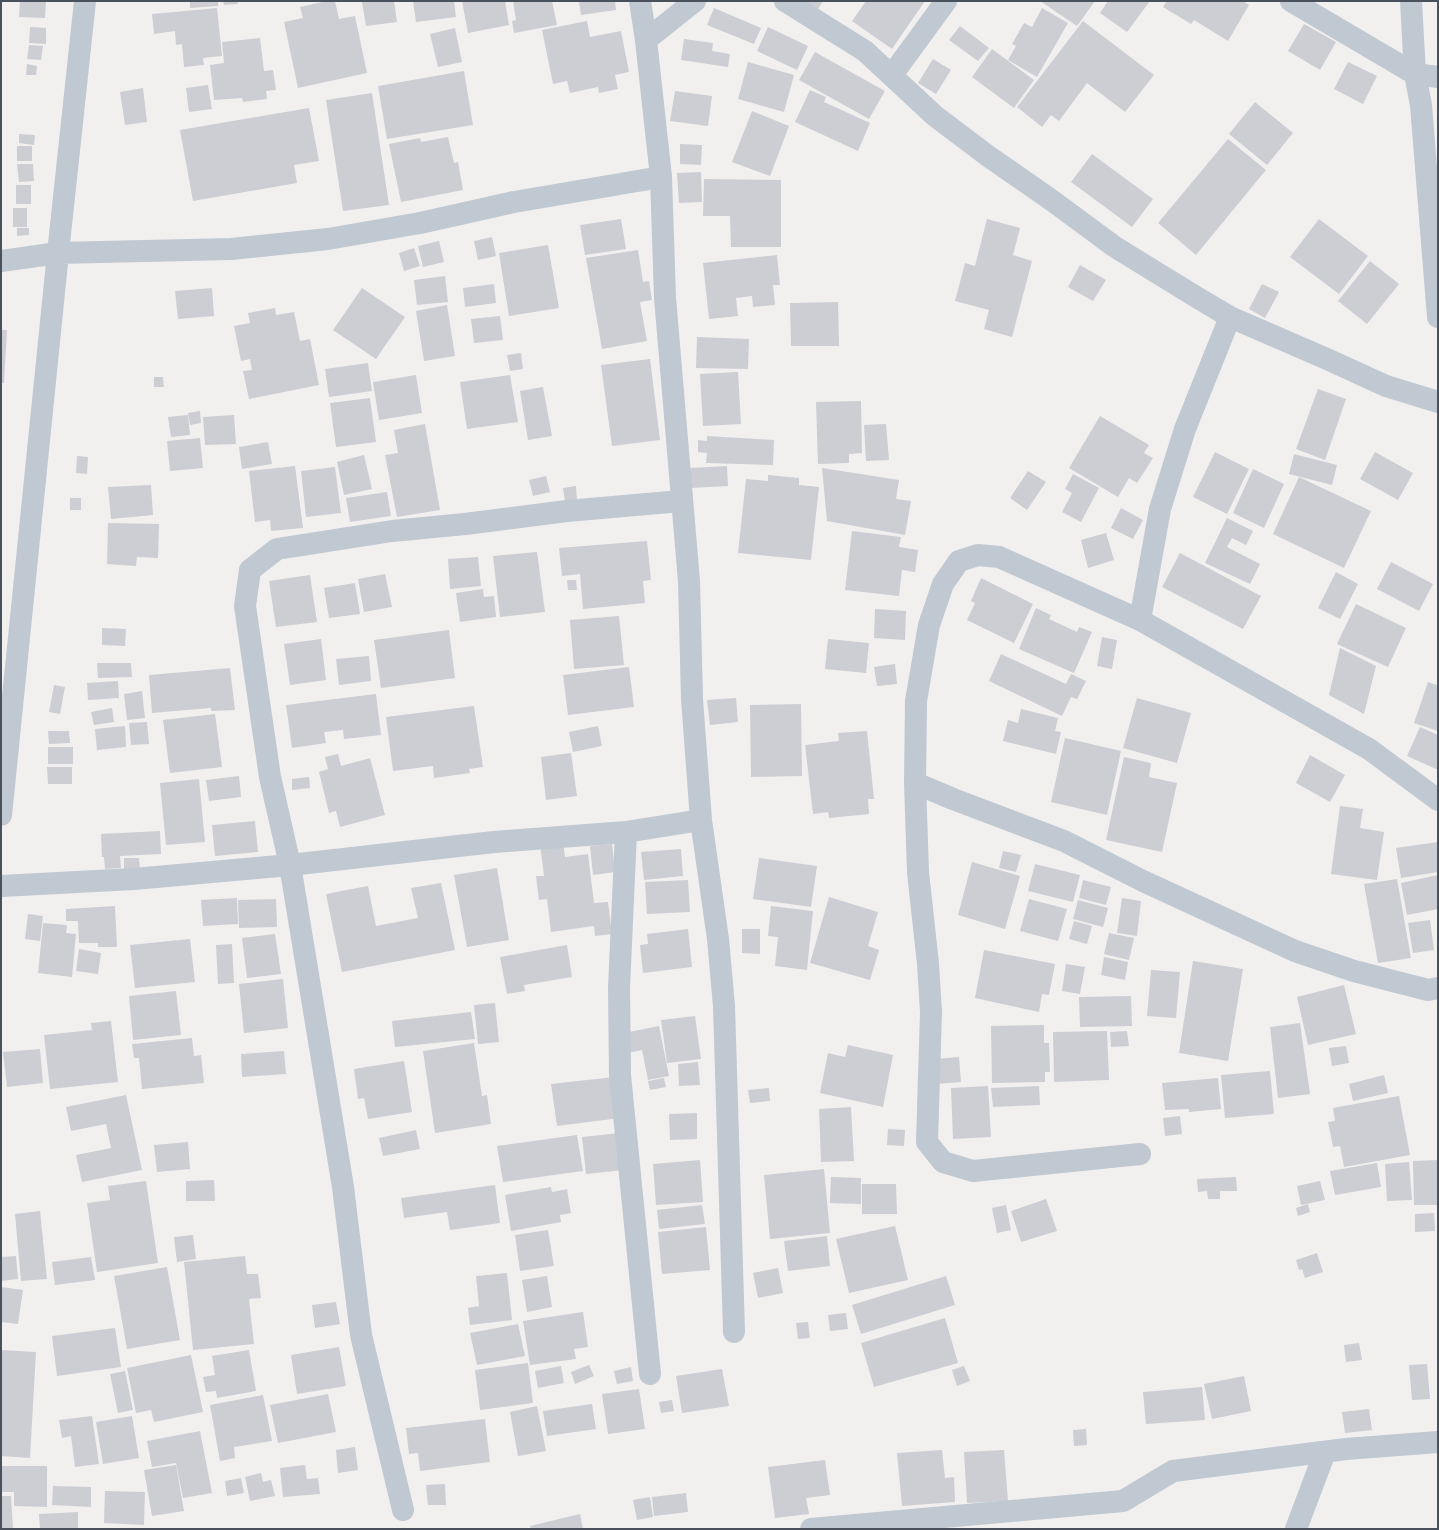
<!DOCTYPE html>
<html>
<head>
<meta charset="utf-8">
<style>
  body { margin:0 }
  #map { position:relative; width:1439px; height:1530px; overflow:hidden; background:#f2efef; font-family:"DejaVu Sans",sans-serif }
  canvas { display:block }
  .frame { position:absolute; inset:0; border:2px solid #48515c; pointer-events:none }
</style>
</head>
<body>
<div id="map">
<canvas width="1439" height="1530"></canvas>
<div class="frame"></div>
</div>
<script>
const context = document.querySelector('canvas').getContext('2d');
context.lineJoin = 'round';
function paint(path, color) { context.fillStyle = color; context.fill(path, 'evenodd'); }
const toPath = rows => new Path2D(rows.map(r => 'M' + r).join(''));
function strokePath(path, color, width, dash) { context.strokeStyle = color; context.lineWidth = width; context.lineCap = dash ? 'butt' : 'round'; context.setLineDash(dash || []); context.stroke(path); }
const building = toPath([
  [20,1,46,1,45,18,19,17],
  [190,1,218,1,218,6,190,8],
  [223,1,237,1,238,4,224,5],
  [327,1,335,1,339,19,355,16,367,73,298,88,284,22,303,18,300,7],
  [394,1,397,22,366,26,362,2],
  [413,1,454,1,456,17,416,22],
  [462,1,505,1,509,25,468,33],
  [513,1,552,1,557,25,514,33,512,21,516,20],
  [579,1,615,1,616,10,581,15],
  [801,1,823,1,817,11],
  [866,1,925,1,892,49,852,21],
  [1040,1,1095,1,1077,26],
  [1108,1,1150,1,1127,32,1100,13],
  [1167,1,1243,1,1249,5,1228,41,1194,20,1191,24,1163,7],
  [217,8,222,56,203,58,204,65,184,67,182,44,176,45,175,31,154,34,152,14],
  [714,8,761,28,754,44,707,25],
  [1042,8,1068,23,1037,77,1008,60,1016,46,1012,44,1024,23,1032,27],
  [587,21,590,37,621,31,629,72,615,75,618,89,599,93,598,87,570,93,567,81,553,84,542,30],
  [1083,21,1154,75,1125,112,1087,83,1059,121,1051,115,1042,127,1017,107],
  [1304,24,1336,42,1320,70,1288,51],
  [960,26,989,48,978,61,949,40],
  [30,27,46,28,46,44,29,43],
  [768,27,808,46,797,70,757,51],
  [455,28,462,62,438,67,430,34],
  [260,38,264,71,273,70,276,90,266,91,267,99,243,102,242,98,214,100,210,65,224,63,222,42],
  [684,39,713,43,712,51,730,54,728,67,681,60],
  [29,45,43,46,41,60,27,59],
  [992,49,1034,80,1014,108,972,77],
  [815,52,885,91,869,119,799,80],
  [933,59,951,70,936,94,918,83],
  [748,62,794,75,784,112,738,99],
  [1348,62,1377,76,1363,104,1334,89],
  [27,64,37,66,36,75,26,75],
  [464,71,473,125,387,139,378,86],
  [208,85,212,109,189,112,186,88],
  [143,88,147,122,125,125,120,92],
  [810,90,826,97,824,102,870,123,858,151,795,122],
  [675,91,712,96,708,126,670,121],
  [372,93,389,205,343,211,326,100],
  [1255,102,1293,133,1267,165,1229,134],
  [309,108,319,161,294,165,297,183,193,201,180,130],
  [752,111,789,126,770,176,732,162],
  [19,134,35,135,34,145,19,143],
  [448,137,454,163,458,162,463,190,401,202,389,144,420,138,421,142],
  [1228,139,1266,170,1196,255,1158,223],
  [680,144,702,145,701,165,680,164],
  [17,146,32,146,32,161,17,161],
  [1092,154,1153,199,1132,227,1071,182],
  [17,164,33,164,34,181,19,182],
  [701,172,702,202,679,203,677,173],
  [704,179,781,180,781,247,731,247,730,216,703,216],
  [16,185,31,185,31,204,16,204],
  [13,208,27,208,27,227,13,227],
  [621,219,626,249,585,255,580,225],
  [987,219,1020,228,1013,255,1032,261,1012,337,984,329,989,310,955,301,965,263,975,266],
  [1319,219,1368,256,1339,294,1290,257],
  [17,228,29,228,29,235,17,236],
  [492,237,496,256,478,260,474,241],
  [439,241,444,262,423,267,418,246],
  [548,245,559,308,509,316,499,253],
  [414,248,420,266,404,271,399,253],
  [638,250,643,282,649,281,652,300,640,302,647,341,602,349,586,258],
  [777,255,780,285,773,285,775,305,753,307,752,296,736,298,738,316,709,319,703,263],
  [1370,261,1399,284,1367,324,1338,301],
  [1080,265,1106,280,1093,301,1068,287],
  [445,276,448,302,417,305,414,280],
  [494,284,496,303,465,307,463,288],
  [1262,284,1279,292,1265,318,1249,309],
  [212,288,214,316,178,319,175,291],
  [362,288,405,317,376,359,333,330],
  [838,302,839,346,791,346,790,303],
  [447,305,455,356,424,361,416,311],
  [275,308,276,315,294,312,300,341,310,339,319,385,249,399,243,371,252,370,250,359,241,361,234,326,250,323,248,313],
  [500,316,503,340,474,343,471,319],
  [1,330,7,330,4,383,1,383],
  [697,337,749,339,748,369,696,368],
  [521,353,523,369,510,371,507,355],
  [650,359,660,440,612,446,601,365],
  [368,363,372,391,329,397,325,369],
  [738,372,741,424,703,426,700,374],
  [416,375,422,413,379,420,373,382],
  [510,375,518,422,467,429,460,382],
  [154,377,163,377,164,387,154,387],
  [543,387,552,436,528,440,520,391],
  [1318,389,1346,399,1325,460,1296,449],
  [370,398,376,442,336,447,330,403],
  [861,401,862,453,849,454,849,463,818,464,816,402],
  [200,411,201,423,190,425,188,413],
  [188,415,190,435,171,437,168,417],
  [234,415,236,444,205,445,203,417],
  [1100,416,1149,445,1144,453,1153,458,1137,483,1129,478,1118,497,1069,468],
  [425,424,440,510,397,517,385,455,398,453,394,430],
  [886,424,889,460,866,461,864,425],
  [707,436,774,440,773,465,706,463,707,453,698,452,698,440,707,441],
  [200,438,203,468,170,471,167,441],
  [268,442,272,464,242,469,239,447],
  [1215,452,1249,469,1227,514,1193,497],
  [1375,452,1413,473,1398,500,1360,479],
  [1294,454,1337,465,1332,485,1289,474],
  [364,455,372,489,344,495,337,462],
  [77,456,88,457,87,474,76,473],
  [295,466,303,528,271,531,270,520,255,522,249,471],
  [727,466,728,486,691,488,690,468],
  [335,467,341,513,306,517,301,471],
  [822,468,899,480,896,499,911,501,905,535,827,521],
  [1253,469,1284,484,1264,528,1233,513],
  [1028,471,1046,482,1027,510,1010,498],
  [1073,474,1099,488,1081,522,1062,512,1072,493,1065,489],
  [768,475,799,478,799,485,819,487,811,560,738,553,746,479,768,481],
  [546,476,550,492,533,496,529,480],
  [1299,477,1371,511,1344,568,1273,534],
  [151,485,153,515,111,519,108,487],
  [576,486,577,501,565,502,563,488],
  [387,492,391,516,350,522,346,498],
  [70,498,81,498,81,510,70,510],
  [1121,508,1143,520,1133,539,1111,528],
  [1227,518,1253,531,1246,545,1232,538,1227,547,1260,564,1250,584,1205,563],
  [108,523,159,524,158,558,137,557,136,566,107,564],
  [852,531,901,537,899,547,918,550,915,572,902,570,899,596,845,590],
  [1106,533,1114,560,1088,568,1081,540],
  [647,541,651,580,643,581,645,603,583,609,580,574,562,576,559,548],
  [537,552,545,612,500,617,493,556],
  [1180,553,1261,596,1243,629,1162,587],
  [478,557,481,586,450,589,448,559],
  [1391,562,1433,584,1419,611,1377,589],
  [1336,572,1358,584,1340,619,1318,608],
  [385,574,392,607,364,612,358,579],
  [310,575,317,622,276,627,269,581],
  [981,578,1033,604,1014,643,967,620,975,603,971,601],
  [567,580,576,580,577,590,568,590],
  [355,583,360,614,329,618,324,588],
  [483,589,484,597,494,596,496,617,460,622,456,593],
  [1356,604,1406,628,1388,667,1337,644],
  [1036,608,1051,615,1049,619,1077,632,1079,627,1092,632,1074,673,1019,649],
  [875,609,906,611,905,640,874,638],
  [619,616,624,665,574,669,570,620],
  [102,628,126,629,125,646,102,645],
  [449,630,455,678,381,688,374,640],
  [1102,637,1117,640,1112,669,1097,666],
  [321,639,326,680,290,685,284,644],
  [828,639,869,643,866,673,825,669],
  [1340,648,1376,666,1364,714,1329,695],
  [1001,654,1066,684,1071,674,1086,681,1077,699,1071,697,1062,716,989,681],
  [369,656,371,681,339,685,336,659],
  [97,663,131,663,132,677,98,678],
  [895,664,897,684,877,686,874,667],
  [629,667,634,707,568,715,563,675],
  [230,668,235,710,211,711,211,708,152,713,149,675],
  [118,681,119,698,88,700,87,683],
  [1428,682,1437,685,1438,682,1438,731,1414,723],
  [54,685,65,687,60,714,49,712],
  [142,691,145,718,127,720,124,694],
  [376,694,381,735,344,739,343,730,324,732,326,743,292,748,286,705],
  [736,698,738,722,710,725,707,700],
  [1137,698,1191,713,1177,763,1123,748],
  [801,704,802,776,751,777,750,705],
  [474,706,483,767,469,769,470,773,434,778,433,766,393,771,386,717],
  [112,708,114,722,94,725,91,712],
  [1021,709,1058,718,1055,731,1061,732,1056,754,1003,741,1008,720,1018,723],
  [215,714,222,767,170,773,163,720],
  [147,722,149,744,131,745,129,723],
  [125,726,126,747,97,750,95,729],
  [598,726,602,746,573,752,569,732],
  [1420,727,1438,735,1438,770,1407,756],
  [48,731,69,731,70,743,49,744],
  [867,731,874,799,868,799,869,814,829,818,828,812,813,814,805,745,839,741,838,733],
  [1065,738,1121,751,1107,815,1051,802],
  [48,747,73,747,73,764,48,764],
  [571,753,577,796,546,800,541,757],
  [338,754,341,766,370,758,385,815,340,827,336,811,329,813,319,772,328,769,325,757],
  [1310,755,1345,775,1330,802,1296,783],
  [1124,757,1151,763,1149,777,1177,783,1162,852,1106,840],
  [47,767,72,767,72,784,48,784],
  [239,776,241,797,209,801,206,780],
  [309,777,310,788,292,790,292,779],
  [199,779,205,842,166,845,160,783],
  [1340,806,1363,809,1360,828,1384,832,1377,880,1331,874],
  [255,821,258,852,215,856,212,825],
  [160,831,161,854,120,856,121,868,105,869,104,857,102,857,101,834],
  [563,841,565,857,588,854,594,903,608,902,612,934,595,936,594,926,551,932,547,899,539,900,536,876,544,876,540,844],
  [1438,842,1438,872,1401,878,1396,848],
  [612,844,615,872,593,875,590,846],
  [681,849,683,876,644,880,641,852],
  [1003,851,1021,855,1016,872,999,868],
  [124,858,139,858,140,870,124,871],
  [759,858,817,866,811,907,753,899],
  [972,862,1020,876,1005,929,958,915],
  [1035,864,1080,875,1073,902,1028,891],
  [497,868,509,940,467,947,454,875],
  [1438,875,1438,909,1407,915,1401,883],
  [1397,879,1411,958,1378,963,1364,884],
  [688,880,690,912,647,914,645,882],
  [1083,880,1111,887,1106,905,1079,898],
  [441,883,455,950,342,972,326,894,368,886,376,926,418,918,411,888],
  [829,897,878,912,868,946,879,950,870,980,810,963],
  [237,898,238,924,203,926,201,900],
  [1122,898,1141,901,1137,936,1117,933],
  [276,899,277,927,239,928,238,900],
  [1029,899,1067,909,1058,941,1020,931],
  [1078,900,1108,908,1103,927,1073,919],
  [115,906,117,947,98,947,98,943,79,943,78,921,66,921,66,909],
  [771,906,813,911,807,970,775,966,778,937,768,936],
  [28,914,43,916,40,941,25,939],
  [1430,920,1434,950,1413,953,1408,923],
  [1074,921,1092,926,1087,944,1069,939],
  [43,923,67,925,66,933,76,934,72,977,38,973],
  [688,929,692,967,643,973,640,945,648,944,647,934],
  [742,929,760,929,760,954,742,953],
  [1109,933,1134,938,1129,960,1104,954],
  [275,934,281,974,247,978,242,938],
  [190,939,195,982,135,988,130,945],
  [232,944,234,983,218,984,216,945],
  [567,945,572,977,524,985,525,991,507,994,500,957],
  [79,949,101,953,98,974,76,971],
  [984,950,1055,964,1049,995,1042,994,1039,1012,975,998],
  [1104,957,1128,962,1125,980,1101,975],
  [1193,961,1243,969,1228,1061,1179,1053],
  [1066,964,1085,967,1080,994,1062,991],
  [1151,970,1180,972,1176,1018,1147,1016],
  [283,979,288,1028,244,1033,239,984],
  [1344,985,1356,1034,1308,1045,1297,997],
  [176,991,181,1035,133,1040,129,996],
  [1131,996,1132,1026,1080,1027,1079,997],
  [495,1003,499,1042,478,1044,474,1005],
  [471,1012,475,1039,395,1047,392,1021],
  [695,1016,701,1059,667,1063,661,1020],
  [111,1021,118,1082,50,1089,44,1035,92,1030,91,1023],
  [1300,1023,1310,1094,1278,1098,1270,1027],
  [1044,1025,1044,1043,1049,1043,1050,1072,1045,1072,1045,1082,992,1083,991,1026],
  [659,1026,669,1076,648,1080,642,1050,628,1053,624,1033],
  [1107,1031,1109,1080,1054,1082,1053,1032],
  [1127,1031,1129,1046,1111,1047,1110,1032],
  [192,1038,194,1056,201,1055,204,1083,142,1089,139,1058,134,1058,132,1044],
  [474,1043,482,1096,487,1095,491,1124,435,1133,423,1051],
  [848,1045,893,1055,883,1107,820,1093,828,1053,845,1057],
  [1346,1046,1349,1063,1332,1066,1329,1048],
  [40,1049,43,1083,7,1087,3,1052],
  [284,1051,286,1074,242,1077,241,1054],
  [959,1057,961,1082,937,1084,935,1059],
  [404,1061,412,1112,368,1119,364,1098,358,1099,354,1069],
  [698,1062,700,1085,679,1086,678,1064],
  [1270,1071,1274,1114,1225,1118,1221,1075],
  [1384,1075,1388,1093,1353,1101,1349,1084],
  [614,1077,620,1118,557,1126,551,1084],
  [664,1078,666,1087,650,1090,648,1081],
  [1218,1078,1221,1109,1189,1112,1189,1109,1165,1110,1162,1083],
  [988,1086,991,1137,953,1139,951,1088],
  [1039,1086,1040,1105,993,1107,991,1088],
  [769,1088,770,1101,750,1103,748,1090],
  [126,1095,142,1170,82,1182,76,1155,111,1148,106,1124,71,1131,66,1107],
  [1399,1096,1410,1155,1344,1167,1340,1146,1333,1147,1328,1122,1335,1121,1333,1108],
  [851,1107,854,1161,821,1162,819,1109],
  [697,1113,697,1139,670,1140,669,1114],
  [1180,1116,1182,1134,1165,1136,1163,1118],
  [888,1129,905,1130,904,1146,887,1145],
  [416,1130,420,1149,383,1156,379,1138],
  [620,1133,623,1170,586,1174,582,1137],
  [577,1135,583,1171,503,1182,497,1146],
  [188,1142,190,1169,157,1172,154,1145],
  [700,1160,703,1202,656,1205,653,1164],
  [1438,1160,1438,1205,1414,1205,1413,1161],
  [1409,1162,1412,1200,1387,1201,1385,1164],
  [1377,1163,1381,1187,1335,1195,1330,1171],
  [824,1169,830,1233,770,1239,764,1175],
  [831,1177,861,1178,861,1204,830,1203],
  [1236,1177,1237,1191,1220,1191,1220,1199,1208,1199,1207,1191,1198,1192,1197,1179],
  [214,1180,215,1201,186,1201,186,1181],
  [146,1181,158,1263,97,1272,87,1203,110,1200,108,1186],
  [1320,1181,1325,1200,1301,1205,1297,1186],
  [862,1184,896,1184,897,1214,862,1214],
  [495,1185,500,1223,450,1230,447,1212,404,1218,401,1198],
  [551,1187,552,1192,567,1189,571,1213,560,1215,561,1222,511,1231,505,1195],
  [1046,1199,1057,1231,1021,1242,1011,1211],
  [1308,1204,1310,1212,1298,1216,1296,1208],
  [702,1205,705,1224,659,1229,657,1210],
  [1006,1205,1011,1230,997,1233,992,1208],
  [40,1211,47,1279,21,1281,15,1214],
  [1434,1213,1435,1231,1415,1232,1415,1214],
  [895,1226,908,1280,849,1293,836,1239],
  [706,1227,710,1270,662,1274,658,1232],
  [548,1230,554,1266,520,1271,515,1235],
  [193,1235,196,1259,177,1262,174,1237],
  [827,1236,830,1266,788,1271,784,1241],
  [1317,1253,1323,1272,1305,1278,1302,1269,1299,1270,1296,1260],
  [16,1256,18,1279,1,1281,1,1257],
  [245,1256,247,1274,258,1274,261,1298,249,1299,254,1344,193,1350,184,1262],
  [91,1257,95,1280,55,1285,52,1262],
  [167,1267,180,1340,127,1349,114,1276],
  [778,1268,783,1293,758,1298,753,1273],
  [507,1273,512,1320,470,1325,468,1308,479,1306,476,1276],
  [547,1276,552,1307,527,1312,522,1280],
  [946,1276,955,1305,861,1334,852,1305],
  [1,1287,23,1290,18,1324,1,1322],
  [336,1302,340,1324,315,1328,312,1305],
  [583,1312,588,1347,574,1349,576,1359,530,1365,523,1321],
  [846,1313,848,1329,830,1331,828,1315],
  [945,1318,958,1363,874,1387,861,1343],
  [808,1322,810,1338,798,1339,796,1323],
  [518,1324,525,1356,477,1365,470,1333],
  [115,1328,121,1367,57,1376,52,1336],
  [1359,1343,1362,1360,1346,1362,1344,1345],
  [339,1347,346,1386,297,1394,291,1355],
  [1,1350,36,1352,30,1458,1,1456],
  [249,1350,256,1391,217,1398,216,1391,206,1392,203,1377,215,1375,212,1356],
  [191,1355,203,1412,154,1422,151,1410,136,1413,127,1368],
  [528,1363,533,1403,480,1410,475,1370],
  [1427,1364,1430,1399,1412,1400,1409,1365],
  [589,1365,594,1376,575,1384,571,1372],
  [561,1366,564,1383,538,1388,535,1371],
  [964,1366,970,1381,957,1386,952,1370],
  [631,1367,633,1381,617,1384,614,1371],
  [722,1369,729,1406,682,1413,676,1376],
  [125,1371,133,1410,118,1413,110,1374],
  [1244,1376,1251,1411,1212,1419,1204,1384],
  [1202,1387,1205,1420,1146,1424,1143,1392],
  [639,1389,645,1429,608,1434,602,1394],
  [328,1394,336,1432,278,1443,270,1405],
  [263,1395,272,1441,234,1447,235,1458,220,1461,210,1405],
  [672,1400,674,1411,661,1413,659,1402],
  [592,1404,596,1429,547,1436,543,1411],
  [537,1406,546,1451,518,1456,510,1412],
  [1369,1409,1372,1430,1345,1433,1342,1412],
  [92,1416,99,1464,75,1467,71,1436,62,1438,59,1420],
  [132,1416,139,1458,103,1464,96,1422],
  [485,1419,490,1462,420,1471,418,1453,409,1454,406,1428],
  [1086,1429,1087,1445,1074,1446,1073,1430],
  [200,1431,212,1493,183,1498,176,1463,152,1467,147,1441],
  [355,1447,358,1470,338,1473,336,1450],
  [942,1450,945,1478,954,1477,955,1502,902,1506,897,1453],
  [1004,1450,1008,1501,967,1503,964,1452],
  [825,1460,830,1495,806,1498,809,1514,775,1518,768,1467],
  [176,1465,184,1511,152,1516,144,1470],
  [305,1465,307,1479,318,1478,320,1494,283,1497,280,1468],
  [1,1466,47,1466,47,1507,14,1506,14,1492,1,1492],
  [261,1473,263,1482,271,1480,275,1496,250,1501,245,1477],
  [241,1478,244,1493,227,1496,225,1481],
  [445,1484,446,1505,428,1505,426,1485],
  [53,1486,91,1487,91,1507,52,1505],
  [105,1491,145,1492,144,1525,104,1523],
  [686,1493,688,1512,654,1516,652,1497],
  [1,1496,11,1496,13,1529,1,1529],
  [650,1497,653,1517,637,1520,633,1500],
  [78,1512,78,1529,40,1529,39,1514],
  [580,1514,583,1529,531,1529,530,1526]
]);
const minor = toPath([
  [640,1,646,40,661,177,665,298,689,581,692,699,701,820,718,939,724,1006,734,1332],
  [785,1,865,51,935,116,988,156,1050,199,1115,247,1198,298,1230,317,1327,359,1386,386,1438,402],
  [1291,1,1415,74,1438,77],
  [1411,1,1415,74,1421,105,1438,317],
  [646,40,695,1],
  [892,75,946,1],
  [1,261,58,253,231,249,328,239,420,223,514,202,661,177],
  [1140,620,1160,509,1185,429,1230,317],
  [915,783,953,799,1064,841,1143,881,1295,951,1354,971,1428,990,1438,988],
  [1,815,58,253,85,1],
  [626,832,619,988,620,1075,650,1374],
  [1,886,134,879,290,865,494,842,626,832,701,820],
  [1140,1154,973,1171,943,1162,927,1142,931,1012,928,964,918,872,915,783,916,701,929,625,943,584,959,561,978,555,999,557,1140,620,1369,749,1438,800],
  [403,1510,361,1335,343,1187,290,865,270,777,245,606,250,570,277,549,392,531,465,524,567,511,681,501],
  [811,1529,1123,1501,1173,1471,1346,1449,1438,1442],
  [1296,1529,1325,1452]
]);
paint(building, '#ccced4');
strokePath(minor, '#c0c8d1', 22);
</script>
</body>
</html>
